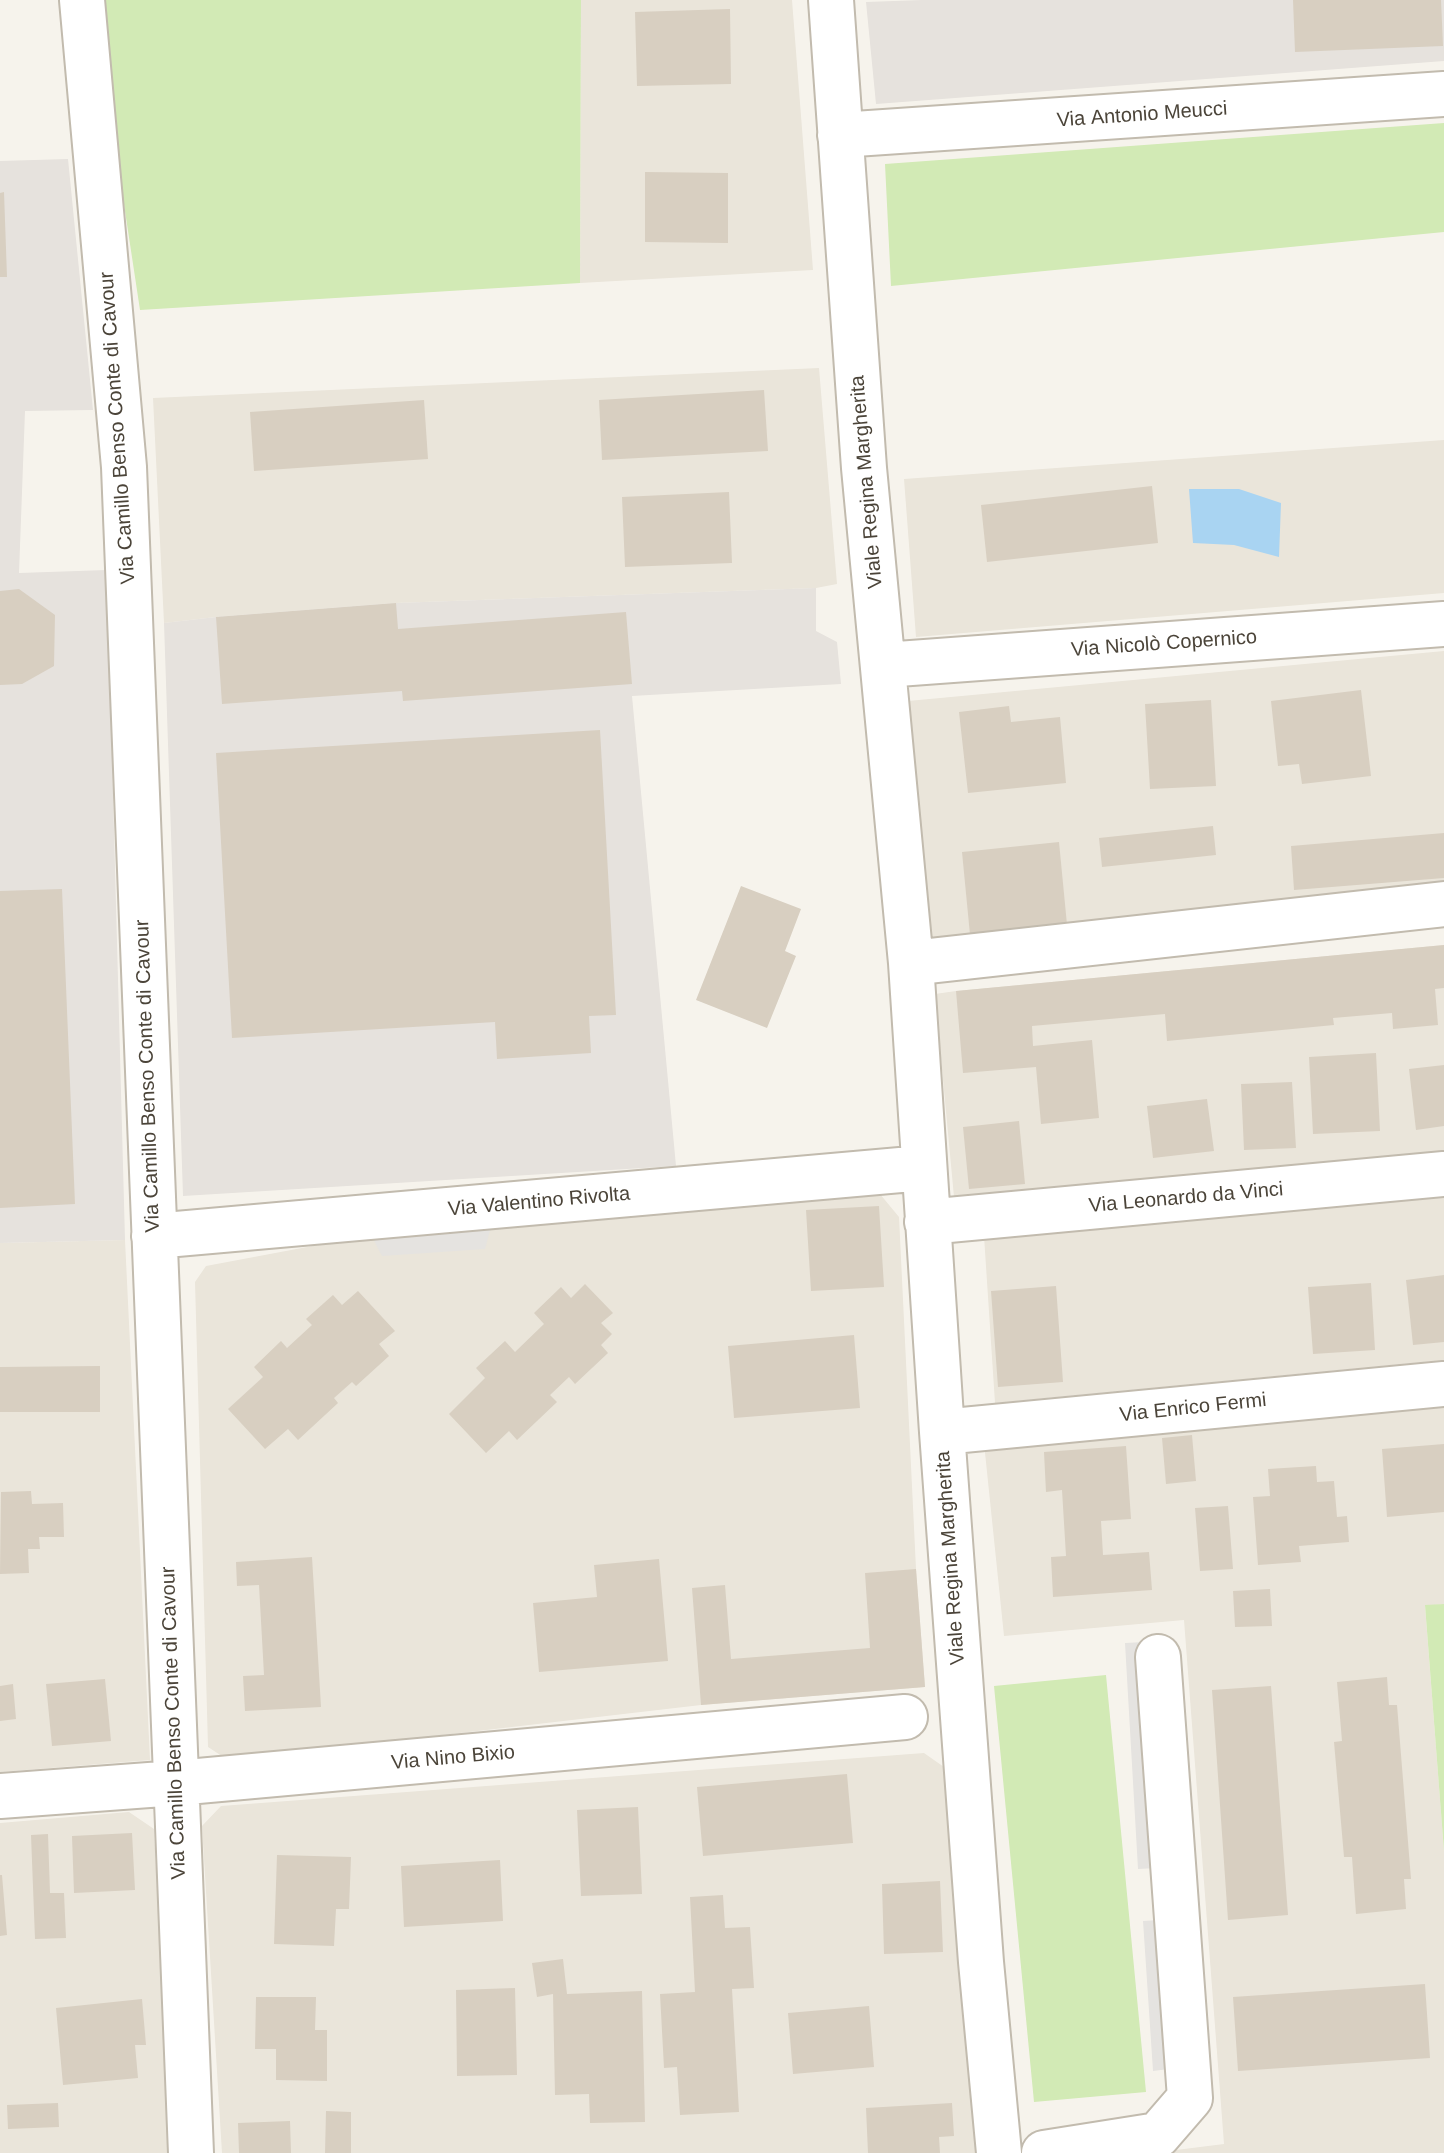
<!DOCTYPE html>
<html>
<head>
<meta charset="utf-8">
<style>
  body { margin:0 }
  canvas { display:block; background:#f6f3ec }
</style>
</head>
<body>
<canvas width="1444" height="2153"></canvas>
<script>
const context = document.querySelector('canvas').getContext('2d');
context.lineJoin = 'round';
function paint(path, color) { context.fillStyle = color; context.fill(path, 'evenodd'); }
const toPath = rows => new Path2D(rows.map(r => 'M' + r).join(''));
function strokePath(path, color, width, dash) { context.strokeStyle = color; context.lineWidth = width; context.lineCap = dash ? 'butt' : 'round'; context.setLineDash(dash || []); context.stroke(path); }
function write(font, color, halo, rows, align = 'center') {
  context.font = font + ' Arial,sans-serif'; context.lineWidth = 8; context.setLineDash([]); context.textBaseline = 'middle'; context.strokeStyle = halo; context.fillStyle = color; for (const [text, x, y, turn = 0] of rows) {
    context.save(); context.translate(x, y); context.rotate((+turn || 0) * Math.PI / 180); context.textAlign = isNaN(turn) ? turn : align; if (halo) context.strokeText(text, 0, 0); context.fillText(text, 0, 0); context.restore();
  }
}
const residential = toPath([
  [581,0,792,0,813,270,580,283],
  [819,368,837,584,816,588,396,603,216,617,164,623,153,398],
  [1444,440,1444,593,916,637,904,479],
  [1444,651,1444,890,933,950,908,701],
  [1444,945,1444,1154,954,1197,935,994,956,991],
  [1444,1193,1444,1360,995,1403,984,1236],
  [880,1194,899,1217,916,1569,925,1687,701,1705,228,1760,208,1747,195,1282,206,1266,371,1235,492,1223],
  [125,1240,150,1760,0,1772,0,1243],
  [1444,1404,1444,1604,1425,1606,1444,1851,1444,2153,1152,2153,1224,2144,1184,1620,1004,1636,984,1443],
  [924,1753,944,1767,977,2153,222,2153,202,1826,221,1806],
  [129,1812,154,1829,170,2153,0,2153,0,1823]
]);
const industrial = toPath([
  [922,0,1444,0,1444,61,876,104,866,2],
  [68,159,93,410,25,411,19,573,107,570,125,1240,0,1243,0,161],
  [816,588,816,631,837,642,841,684,632,696,676,1166,183,1196,164,623,216,617,396,603]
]);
const green = toPath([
  [93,0,581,0,580,283,140,310],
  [1444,123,1444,232,891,286,885,164],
  [1444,1604,1444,1851,1425,1605],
  [1106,1675,1146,2092,1034,2102,994,1686]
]);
const parking = toPath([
  [492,1223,485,1249,382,1256,371,1235],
  [1144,1642,1157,1868,1138,1869,1125,1643],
  [1159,1920,1169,2069,1153,2071,1143,1921]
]);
const water = toPath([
  [1189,489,1239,489,1281,503,1279,557,1234,545,1193,543]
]);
const building = toPath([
  [1293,0,1441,0,1443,46,1295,52],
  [730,9,731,84,637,86,635,12],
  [645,172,728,173,728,243,645,242],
  [4,192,7,277,0,277,0,193],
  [764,390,768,451,602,460,599,400],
  [424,400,428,459,254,471,250,412],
  [1152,486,1158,543,987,562,981,505],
  [729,492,732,563,625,567,622,497],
  [19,589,55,615,54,666,22,684,0,685,0,591],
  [396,603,398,629,626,612,632,684,403,701,402,691,222,704,216,617],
  [1361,690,1371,776,1302,784,1299,764,1278,766,1271,701],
  [1211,700,1216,786,1150,789,1145,704],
  [1009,706,1011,722,1060,717,1066,783,968,793,959,712],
  [600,730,616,1015,589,1016,591,1053,497,1059,495,1022,232,1038,216,753],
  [1213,826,1216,855,1102,867,1099,838],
  [1444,833,1444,878,1294,890,1291,846],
  [1059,842,1068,935,971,945,962,852],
  [741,886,801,909,785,951,796,956,767,1028,696,1000],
  [62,889,75,1204,0,1208,0,891],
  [1444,945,1444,988,1435,989,1438,1025,1393,1029,1392,1013,1333,1018,1334,1025,1167,1041,1165,1014,1032,1026,1033,1046,1092,1040,1099,1118,1041,1124,1036,1067,963,1073,956,991],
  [1376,1053,1380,1131,1313,1134,1309,1057],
  [1444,1065,1444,1126,1416,1130,1409,1069],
  [1292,1082,1296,1148,1244,1150,1241,1084],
  [1207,1099,1214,1151,1153,1158,1147,1106],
  [1019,1121,1025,1184,969,1189,963,1127],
  [879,1206,884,1287,811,1291,806,1210],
  [1444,1275,1444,1342,1413,1345,1406,1280],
  [1371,1283,1375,1350,1313,1354,1308,1287],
  [585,1284,613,1313,601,1323,612,1334,601,1345,608,1353,575,1384,569,1377,550,1395,557,1402,517,1440,509,1431,486,1453,449,1414,485,1378,476,1368,505,1341,515,1352,544,1324,534,1313,561,1287,571,1298],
  [1056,1286,1063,1382,998,1387,991,1291],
  [358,1291,395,1331,379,1344,389,1356,356,1386,352,1382,334,1398,338,1403,298,1440,288,1429,265,1449,228,1409,263,1377,254,1367,281,1341,287,1348,312,1325,306,1319,333,1295,342,1305],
  [854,1335,860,1408,734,1418,728,1346],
  [100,1366,100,1412,0,1412,0,1367],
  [1192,1435,1196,1481,1166,1484,1162,1438],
  [1444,1444,1444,1512,1387,1517,1382,1449],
  [1126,1446,1131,1519,1101,1521,1103,1555,1149,1552,1152,1590,1053,1597,1051,1557,1066,1556,1062,1490,1046,1492,1044,1452],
  [1316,1466,1317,1482,1334,1481,1337,1517,1347,1516,1349,1542,1299,1546,1301,1562,1258,1565,1253,1497,1270,1496,1268,1469],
  [31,1491,32,1504,63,1503,64,1537,39,1537,40,1549,28,1549,29,1573,0,1574,1,1492],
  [1228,1506,1233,1569,1200,1571,1195,1508],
  [312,1557,321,1707,245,1711,243,1676,264,1675,259,1585,237,1586,236,1562],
  [659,1559,668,1661,539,1672,533,1603,597,1597,594,1565],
  [916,1569,925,1687,701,1705,692,1588,725,1585,731,1659,870,1648,865,1573],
  [1270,1589,1272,1626,1235,1627,1233,1591],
  [1387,1677,1389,1705,1397,1705,1411,1879,1404,1879,1406,1909,1356,1914,1352,1857,1344,1857,1334,1742,1342,1741,1337,1682],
  [105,1679,111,1741,52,1746,46,1684],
  [13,1684,16,1719,0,1721,0,1686],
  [1271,1686,1288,1915,1228,1920,1212,1690],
  [847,1774,853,1843,703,1856,697,1787],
  [638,1807,642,1894,581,1896,577,1810],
  [132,1833,135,1890,74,1893,72,1836],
  [48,1834,50,1893,64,1893,66,1938,35,1939,31,1835],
  [277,1855,351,1857,349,1909,336,1909,334,1946,274,1944],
  [500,1860,503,1921,404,1927,401,1866],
  [0,1875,2,1875,7,1935,0,1936],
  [940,1881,943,1952,884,1954,882,1884],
  [723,1895,725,1928,750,1927,754,1988,732,1989,739,2112,680,2115,677,2067,664,2068,660,1994,695,1992,690,1897],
  [563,1959,567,1994,642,1991,645,2122,590,2123,589,2094,555,2095,553,1994,537,1997,532,1963],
  [1425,1984,1430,2058,1238,2071,1233,1997],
  [515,1988,517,2075,457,2076,456,1990],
  [256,1997,316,1997,315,2030,327,2030,327,2081,276,2080,276,2049,255,2049],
  [142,1999,146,2045,135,2045,138,2078,63,2085,56,2008],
  [869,2006,874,2067,793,2074,788,2013],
  [58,2103,59,2127,8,2129,7,2105],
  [952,2103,954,2136,939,2137,940,2153,868,2153,866,2108],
  [326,2111,351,2112,351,2153,325,2153],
  [290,2121,291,2153,239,2153,238,2123]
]);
const minor = toPath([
  [82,0,124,467,191,2153],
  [831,0,864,468,911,963,942,1432,981,1962,999,2153],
  [840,135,1444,94],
  [884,665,1444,624],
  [911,963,1444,904],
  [927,1222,1444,1174],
  [154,1236,923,1168],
  [942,1432,1444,1384],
  [0,1796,176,1783,905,1717],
  [1044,2153,1158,2135,1190,2098,1158,1657]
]);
const streetNames = [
  ["Via Antonio Meucci",1142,115,-4],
  ["Via Camillo Benso Conte di Cavour",118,428,-94],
  ["Viale Regina Margherita",867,482,-95],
  ["Via Nicolò Copernico",1164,644,-4],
  ["Via Camillo Benso Conte di Cavour",148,1076,-92],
  ["Via Leonardo da Vinci",1186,1198,-5],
  ["Via Valentino Rivolta",539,1202,-5],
  ["Via Enrico Fermi",1193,1408,-6],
  ["Viale Regina Margherita",951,1558,-94],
  ["Via Camillo Benso Conte di Cavour",174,1723,-92],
  ["Via Nino Bixio",453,1758,-5]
];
paint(residential, '#eae5da');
paint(industrial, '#e6e2dd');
paint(green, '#d2eab5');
paint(parking, '#e5e3e0');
paint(water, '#a9d4f2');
paint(building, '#d8cfc1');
strokePath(minor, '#c2bbae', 48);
strokePath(minor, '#fff', 44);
write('20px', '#4b4439', '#fff', streetNames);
</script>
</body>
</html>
